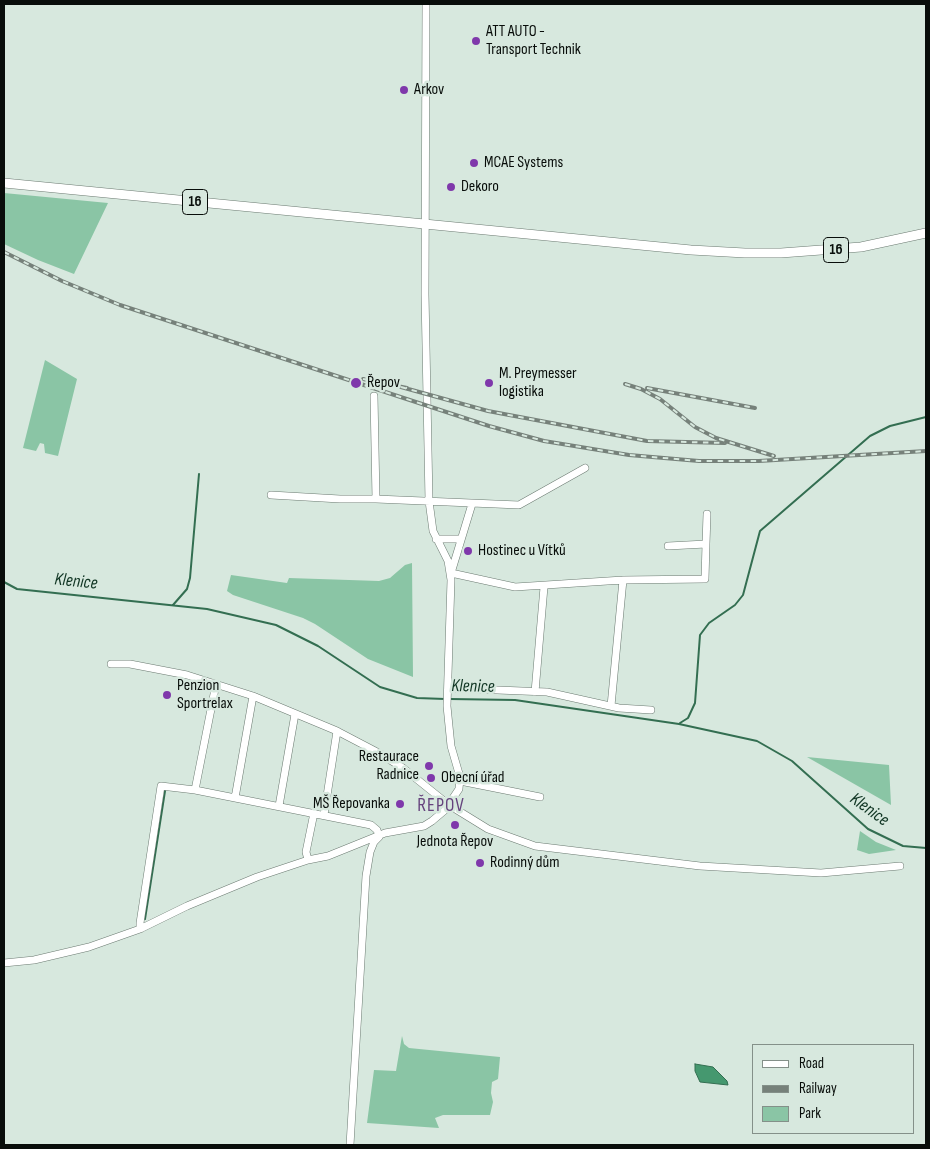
<!DOCTYPE html>
<html>
<head>
<meta charset="utf-8">
<style>
  body { margin:0 }
  #map { position:relative; width:930px; height:1149px; overflow:hidden; background:#d7e8de; font-family:"Sofia Sans Condensed",sans-serif }
  canvas { display:block }
  .frame { position:absolute; inset:0; border:5px solid #080d0a; pointer-events:none }
  .legend { position:absolute; left:752px; top:1044px; width:162px; height:90px; box-sizing:border-box; background:#d7e8de; border:1px solid #849089; margin:0; padding:6px 9px; list-style:none; font-size:15px; color:#080d0a }
  .legend li { display:flex; align-items:center; gap:10px; height:25px }
  .legend b { width:25px; border:1px solid #849089 }
</style>
</head>
<body>
<div id="map">
<canvas width="930" height="1149"></canvas>
<div class="frame"></div>
<ul class="legend">
<li><b style="height:6px;background:#fff"></b>Road</li>
<li><b style="height:6px;background:#76817a"></b>Railway</li>
<li><b style="height:14px;background:#8ac5a5"></b>Park</li>
</ul>
</div>
<script>
const context = document.querySelector('canvas').getContext('2d');
context.lineJoin = 'round';
function paint(path, color) { context.fillStyle = color; context.fill(path, 'evenodd'); }
const toPath = rows => new Path2D(rows.map(r => 'M' + r).join(''));
function strokePath(path, color, width, dash) { context.strokeStyle = color; context.lineWidth = width; context.lineCap = dash ? 'butt' : 'round'; context.setLineDash(dash || []); context.stroke(path); }
function write(font, color, halo, rows, align = 'center') {
  context.font = font + ' "Sofia Sans Condensed",sans-serif'; context.lineWidth = 5; context.setLineDash([]); context.textBaseline = 'middle'; context.strokeStyle = halo; context.fillStyle = color; for (const [text, x, y, turn = 0] of rows) {
    context.save(); context.translate(x, y); context.rotate((+turn || 0) * Math.PI / 180); context.textAlign = isNaN(turn) ? turn : align; if (halo) context.strokeText(text, 0, 0); context.fillText(text, 0, 0); context.restore();
  }
}
const green = toPath([
  [4,193,108,203,74,274,38,260,4,244],
  [45,360,77,379,58,456,45,453,44,444,40,443,36,451,23,448],
  [412,563,413,677,368,659,315,624,303,618,233,595,227,591,231,575,287,583,289,578,379,581,390,578,405,565],
  [807,757,889,765,891,805],
  [860,831,876,842,896,850,869,854,857,850],
  [402,1036,404,1044,409,1048,500,1057,498,1079,492,1082,491,1093,493,1102,490,1115,443,1115,435,1118,439,1128,367,1123,374,1070,396,1071]
]);
const water = toPath([
  [695,1064,713,1067,727,1081,728,1085,700,1082,695,1071,695,1064]
]);
const stream = toPath([
  [4,582,17,589,207,609,276,625,318,646,380,687,417,698,445,699],
  [173,605,187,589,190,578,199,474],
  [450,699,515,700,679,724,757,741,792,761,868,829,903,846,926,848],
  [680,723,688,718,695,703,700,635,709,623,735,605,743,595,760,531,870,436,890,426,926,417],
  [145,919,165,791]
]);
const minor = toPath([
  [374,396,376,499],
  [271,495,340,499,376,499,519,505,585,468],
  [472,504,451,573,515,587,623,580,705,579,706,544],
  [436,539,461,539],
  [668,546,706,544,707,514],
  [111,664,130,664,187,675,253,696,337,731,379,753,403,768,449,805,488,829,535,846,700,866,821,873,900,866],
  [448,688,547,692,619,708,651,710],
  [535,692,544,587],
  [611,706,623,580],
  [460,781,540,797],
  [195,790,216,684],
  [235,798,253,696],
  [279,806,295,714],
  [324,815,337,731],
  [308,860,306,852,314,813],
  [140,929,140,923,161,786,195,790,371,825,377,830,379,836],
  [4,963,34,960,89,947,140,929,187,906,257,877,308,860,328,856,385,833,424,826,432,821,445,810,459,789,460,777,451,746,447,706,451,580,448,561,433,531,429,501,425,294,426,4],
  [350,1145,366,876,370,852,374,842,379,837]
]);
const major = toPath([
  [4,183,691,250,745,253,781,253,861,247,926,233]
]);
const rail = toPath([
  [4,252,62,281,120,305,489,426,544,441,629,455,699,461,759,461,926,451],
  [363,379,407,388],
  [625,384,641,389,660,399,695,427,716,438,774,456],
  [401,387,488,411,647,441,725,443],
  [647,388,755,408]
]);
const markers = [
  [476,41,5,"#7f38ab"],
  [404,90,5,"#7f38ab"],
  [474,163,5,"#7f38ab"],
  [451,187,5,"#7f38ab"],
  [356,383,6,"#7f38ab"],
  [489,383,5,"#7f38ab"],
  [468,551,5,"#7f38ab"],
  [167,695,5,"#7f38ab"],
  [429,766,5,"#7f38ab"],
  [431,778,5,"#7f38ab"],
  [400,804,5,"#7f38ab"],
  [455,825,5,"#7f38ab"],
  [480,863,5,"#7f38ab"]
];
const shields = [
  [195,202,25],
  [836,250,25]
];
const shieldNames = [
  ["16",195,202],
  ["16",836,250]
];
const poiNames = [
  ["ATT AUTO -",486,32],
  ["Transport Technik",486,50],
  ["Arkov",414,90],
  ["MCAE Systems",484,163],
  ["Dekoro",461,187],
  ["M. Preymesser",499,374],
  ["logistika",499,392],
  ["Řepov",367,383],
  ["Hostinec u Vítků",478,551],
  ["Penzion",177,686],
  ["Sportrelax",177,704],
  ["Restaurace",419,757,"right"],
  ["Radnice",419,775,"right"],
  ["Obecní úřad",441,778],
  ["MŠ Řepovanka",390,804,"right"],
  ["Jednota Řepov",455,842,"center"],
  ["Rodinný dům",490,863]
];
const waterNames = [
  ["Klenice",76,582,6],
  ["Klenice",473,687,1],
  ["Klenice",869,810,36]
];
const quarterNames = [
  ["ŘEPOV",441,806]
];
paint(green, '#8ac5a5');
paint(water, '#45986f');
strokePath(water, '#336e51', 1);
strokePath(stream, '#336e51', 2);
strokePath(minor, '#6b7a71', 8);
strokePath(major, '#6b7a71', 10);
strokePath(minor, '#fff', 7);
strokePath(major, '#fff', 9);
strokePath(rail, '#76817a', 4);
strokePath(rail, '#d7e8de', 2, [5.5]);
for (const [x, y, r, color] of markers) { const dot = new Path2D(); dot.arc(x, y, r, 0, 2 * Math.PI); context.fillStyle = color; context.fill(dot); strokePath(dot, '#d7e8de', 2); }
for (const [x, y, w] of shields) { const box = new Path2D(); box.roundRect(x - w / 2, y - 12.5, w, 25, 4); context.fillStyle = '#d7e8de'; context.fill(box); strokePath(box, '#080d0a', 1); }
write('bold 15px', '#080d0a', null, shieldNames);
write('16px', '#080d0a', '#d7e8de', poiNames, 'left');
write('italic 18px', '#113624', '#d7e8de', waterNames);
context.letterSpacing = '1px';
write('19px', '#65437d', '#d7e8de', quarterNames);
context.letterSpacing = '0px';
</script>
</body>
</html>
